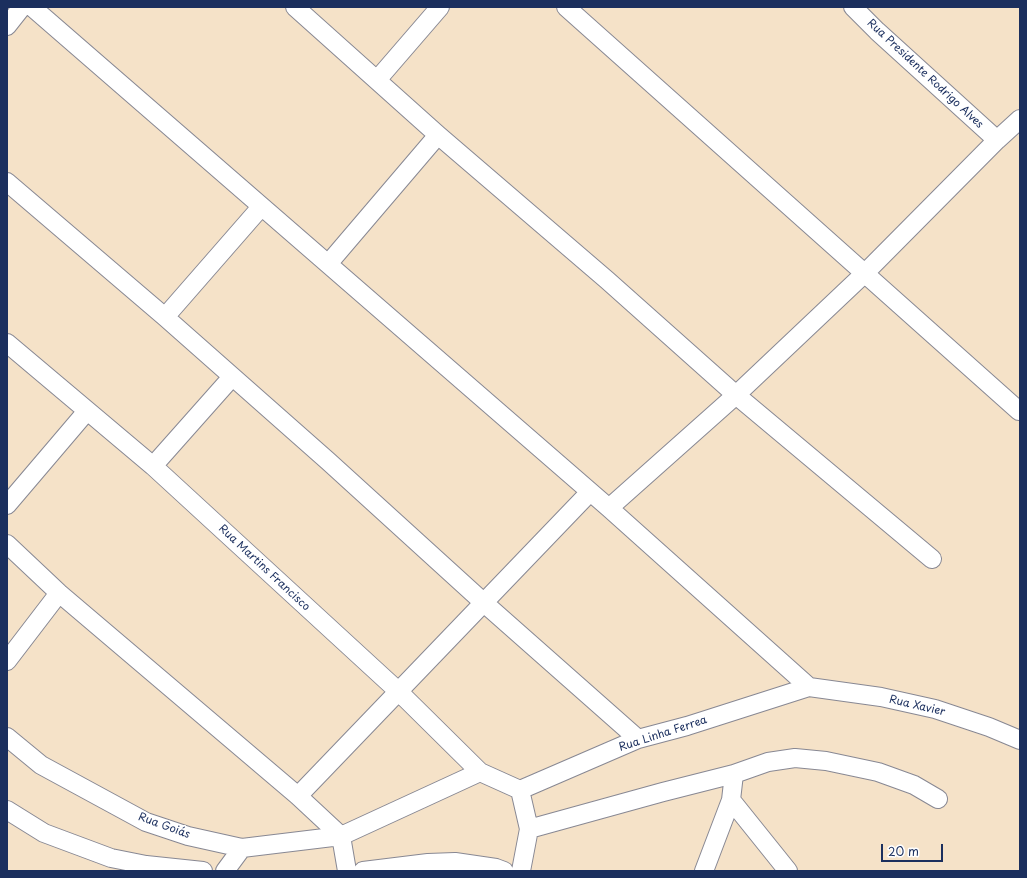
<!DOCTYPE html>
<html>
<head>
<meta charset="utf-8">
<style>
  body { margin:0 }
  #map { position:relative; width:1027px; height:878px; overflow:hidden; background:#f5e2c8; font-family:"Playpen Sans",sans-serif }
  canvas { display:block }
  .frame { position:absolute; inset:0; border:8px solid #1b2f5e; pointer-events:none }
  .scale { position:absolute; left:881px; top:844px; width:62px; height:18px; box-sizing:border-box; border:2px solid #1b2f5e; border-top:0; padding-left:5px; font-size:12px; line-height:14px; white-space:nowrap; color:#1b2f5e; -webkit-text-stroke:3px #fff; paint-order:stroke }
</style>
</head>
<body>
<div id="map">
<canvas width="1027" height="878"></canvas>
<div class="frame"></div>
<div class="scale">20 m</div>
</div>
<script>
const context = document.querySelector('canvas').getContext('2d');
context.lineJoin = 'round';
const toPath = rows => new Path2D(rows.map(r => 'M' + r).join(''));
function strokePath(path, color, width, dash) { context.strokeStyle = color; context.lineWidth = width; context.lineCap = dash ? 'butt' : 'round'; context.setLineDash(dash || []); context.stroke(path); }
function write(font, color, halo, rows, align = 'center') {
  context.font = font + ' "Playpen Sans",sans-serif'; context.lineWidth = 3; context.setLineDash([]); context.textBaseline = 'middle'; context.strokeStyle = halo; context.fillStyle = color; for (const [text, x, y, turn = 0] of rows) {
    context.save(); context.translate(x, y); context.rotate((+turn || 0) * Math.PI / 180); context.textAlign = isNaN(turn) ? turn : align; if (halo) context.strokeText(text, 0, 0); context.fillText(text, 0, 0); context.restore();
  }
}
const minor = toPath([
  [32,7,609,508,809,687],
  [295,7,438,135,607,280,736,395,932,559],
  [566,7,1019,411],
  [853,7,877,31,997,140],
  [7,26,22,7],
  [377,80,440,7],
  [7,182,165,317,328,461,483,602,638,739],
  [328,264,438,135],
  [165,317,261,207],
  [7,343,153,466,398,691,480,772,520,790],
  [153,466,232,377],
  [7,505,87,411],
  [609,508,736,395,865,273,997,140,1020,119],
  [7,544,59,593,298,796,341,836,347,871],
  [7,661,59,593],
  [7,737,41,765,146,822,188,836,242,848,341,836,480,772],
  [520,790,638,739,687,726,809,687,881,697,935,709,989,727,1020,740],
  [520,790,529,829,521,871],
  [298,796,590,492],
  [731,800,788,871],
  [7,810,44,833,111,858,146,865,203,871],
  [529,829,663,792,734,774,768,762,795,758,826,761,878,772,914,785,938,799],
  [225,871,242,848],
  [363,871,428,863,455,862,496,868,504,871],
  [704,871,731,800,734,774]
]);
const streetNames = [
  ["Rua Presidente Rodrigo Alves",925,74,43],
  ["Rua Martins Francisco",264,568,43],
  ["Rua Xavier",917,706,13],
  ["Rua Linha Ferrea",663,734,-18],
  ["Rua Goiás",164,826,20]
];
strokePath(minor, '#888893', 20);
strokePath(minor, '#fff', 18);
write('11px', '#1b2f5e', '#fff', streetNames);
</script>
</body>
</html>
